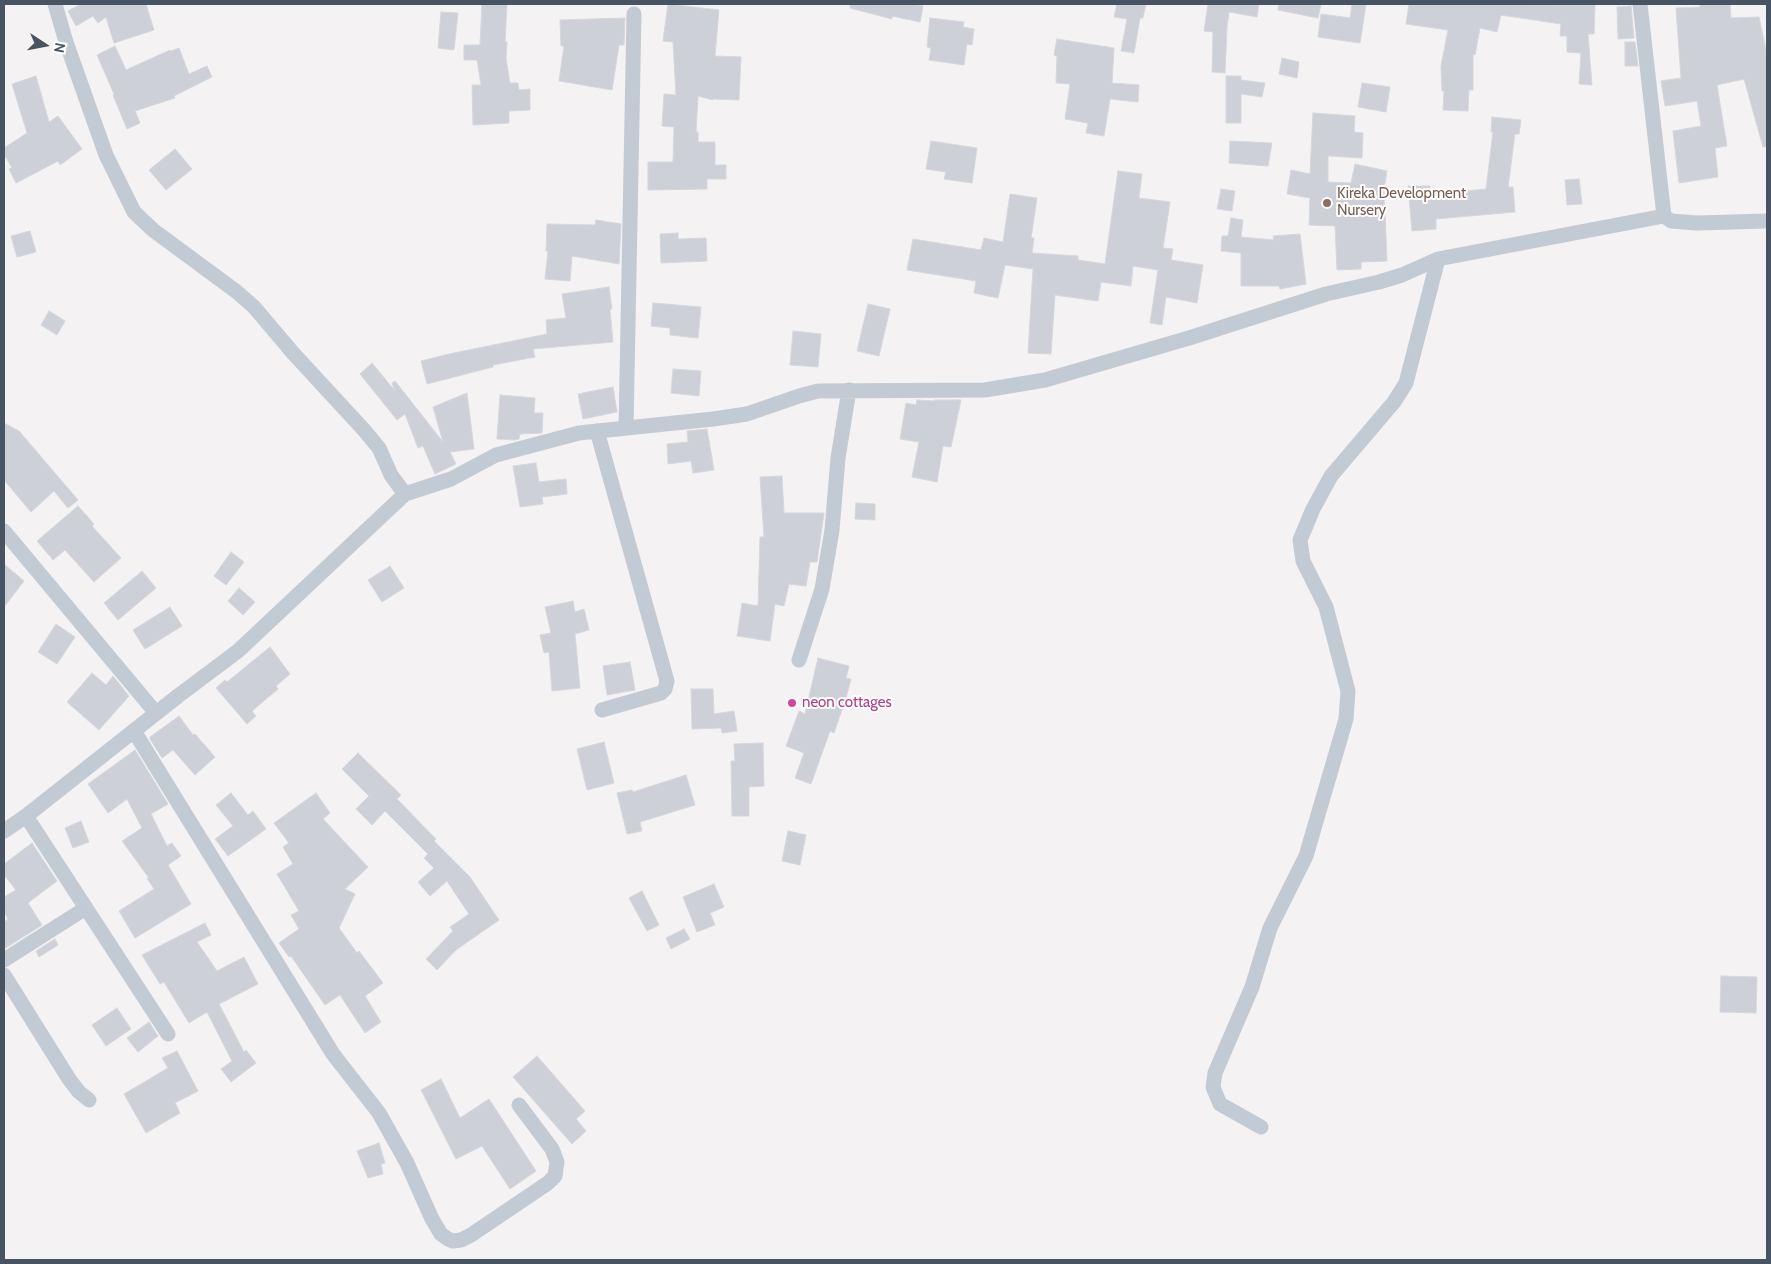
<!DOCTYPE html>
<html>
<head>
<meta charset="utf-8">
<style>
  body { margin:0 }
  #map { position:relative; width:1771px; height:1264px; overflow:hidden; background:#f4f2f2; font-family:Cabin,sans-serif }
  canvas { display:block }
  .frame { position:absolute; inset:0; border:5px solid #485461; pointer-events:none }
  .north { position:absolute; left:20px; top:20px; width:50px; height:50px; -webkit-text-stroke:4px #fff; paint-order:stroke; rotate:101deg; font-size:14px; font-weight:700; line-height:20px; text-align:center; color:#485461 }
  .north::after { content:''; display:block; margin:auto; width:18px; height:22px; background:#485461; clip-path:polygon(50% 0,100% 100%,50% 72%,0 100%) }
</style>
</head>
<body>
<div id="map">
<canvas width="1771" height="1264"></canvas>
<div class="frame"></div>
<div class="north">N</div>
</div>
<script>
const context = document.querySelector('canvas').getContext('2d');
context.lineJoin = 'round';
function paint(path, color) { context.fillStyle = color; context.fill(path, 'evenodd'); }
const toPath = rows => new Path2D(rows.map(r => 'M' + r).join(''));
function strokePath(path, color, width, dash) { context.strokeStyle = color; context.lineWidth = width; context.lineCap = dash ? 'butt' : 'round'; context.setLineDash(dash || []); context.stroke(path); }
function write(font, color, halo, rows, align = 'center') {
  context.font = font + ' Cabin,sans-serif'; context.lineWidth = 4; context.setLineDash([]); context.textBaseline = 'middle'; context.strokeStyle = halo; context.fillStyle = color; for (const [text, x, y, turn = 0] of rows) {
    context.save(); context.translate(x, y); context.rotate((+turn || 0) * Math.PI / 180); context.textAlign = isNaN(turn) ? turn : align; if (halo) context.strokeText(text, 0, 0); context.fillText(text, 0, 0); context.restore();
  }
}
const building = toPath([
  [81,4,146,4,154,30,114,43,106,17,98,23,93,16,76,26,68,11,81,4],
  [482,4,507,4,505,42,507,42,506,59,510,83,518,83,519,90,530,89,530,110,509,111,509,123,473,125,472,85,481,85,477,60,464,60,464,45,480,45,482,4],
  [668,4,719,10,715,56,741,57,739,100,713,99,713,100,698,96,696,132,698,132,698,142,715,142,715,165,726,165,726,179,707,179,707,189,648,190,648,162,673,162,674,127,662,126,664,94,676,95,673,42,663,41,668,4],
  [850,4,909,4,923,6,920,22,892,16,892,19,850,8,850,4],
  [1117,4,1146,4,1143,18,1140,18,1134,53,1121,51,1127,19,1114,17,1117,4],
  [1208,4,1259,4,1257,17,1229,12,1227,27,1225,73,1212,72,1213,32,1204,31,1208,4],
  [1279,4,1321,4,1318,18,1278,10,1279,4],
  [1352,4,1366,4,1360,43,1318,37,1321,14,1350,18,1352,4],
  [1409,4,1595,5,1594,34,1588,34,1592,85,1579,84,1581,53,1567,52,1567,36,1560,36,1561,24,1501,15,1497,32,1480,28,1475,55,1473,54,1473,90,1469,90,1468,111,1443,110,1444,91,1442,91,1441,66,1448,30,1406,24,1409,4],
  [1700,4,1730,4,1731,18,1759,17,1767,55,1767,147,1763,147,1744,79,1717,85,1727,146,1715,148,1718,177,1679,183,1673,131,1701,126,1697,101,1665,106,1661,81,1681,78,1676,8,1700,7,1700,4],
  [1631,6,1634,38,1618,39,1617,7,1631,6],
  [441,12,458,13,454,50,438,48,441,12],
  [625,18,624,45,619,45,612,90,559,81,564,46,561,46,560,20,625,18],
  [930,18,964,22,963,27,974,29,972,45,967,44,964,65,929,60,931,48,927,47,930,18],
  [1057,39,1114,48,1112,83,1139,85,1138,102,1110,99,1104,136,1086,133,1088,123,1065,119,1070,84,1056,83,1057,56,1054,55,1057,39],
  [1625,42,1635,42,1638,66,1625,66,1625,42],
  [115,46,126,70,170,50,171,51,179,48,189,74,207,66,212,77,174,96,175,98,135,111,140,123,127,129,113,95,114,94,97,55,115,46],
  [1282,58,1299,62,1297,78,1279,74,1282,58],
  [36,76,49,122,58,116,82,149,60,165,58,161,16,183,9,169,12,168,4,154,4,148,27,133,12,84,36,76],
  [1226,76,1241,76,1241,80,1265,83,1262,97,1241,94,1241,123,1226,123,1226,76],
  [1362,83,1390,87,1386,112,1358,107,1362,83],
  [1313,113,1355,116,1354,132,1363,133,1362,158,1328,156,1328,182,1351,183,1355,164,1387,171,1384,189,1387,261,1361,262,1361,269,1337,270,1335,226,1309,225,1310,198,1287,194,1291,170,1310,174,1313,113],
  [1492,117,1521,120,1519,134,1515,134,1508,187,1513,187,1515,212,1436,219,1436,229,1412,231,1408,186,1430,186,1430,197,1456,195,1455,192,1486,189,1493,132,1491,132,1492,117],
  [931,141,977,148,972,183,944,179,946,172,926,169,931,141],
  [1230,141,1272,143,1268,166,1229,163,1230,141],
  [175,149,192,169,166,190,149,170,175,149],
  [1118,171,1142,174,1139,198,1170,202,1163,248,1173,249,1171,260,1203,265,1197,303,1166,297,1162,325,1150,323,1158,270,1133,266,1131,286,1101,282,1098,301,1055,295,1051,354,1028,353,1033,269,1005,265,998,298,974,293,976,281,907,270,913,239,981,250,984,238,1003,242,1010,194,1037,198,1031,238,1034,238,1032,253,1078,256,1078,260,1105,264,1118,171],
  [1579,179,1582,204,1567,205,1565,180,1579,179],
  [1221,189,1235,191,1232,211,1217,209,1221,189],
  [1231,218,1243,220,1241,237,1274,240,1273,236,1300,234,1306,284,1280,289,1279,286,1241,286,1241,253,1221,251,1222,236,1228,236,1231,218],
  [596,220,621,224,619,264,572,256,570,281,545,279,548,251,546,251,547,224,595,225,596,220],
  [30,231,36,252,17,257,11,236,30,231],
  [678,233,678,239,706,238,707,261,661,263,660,234,678,233],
  [609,287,612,309,610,310,613,342,533,349,535,357,493,365,493,367,427,384,421,361,449,354,547,334,546,320,566,318,562,294,609,287],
  [653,303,701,307,698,338,670,335,670,328,651,326,653,303],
  [868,304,890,309,879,356,857,351,868,304],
  [49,311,65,321,57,335,41,325,49,311],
  [793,331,821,334,818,367,790,365,793,331],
  [372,363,395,391,392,383,395,381,443,442,433,407,467,393,474,449,450,452,456,464,435,474,423,446,418,448,405,414,397,420,360,374,372,363],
  [673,369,701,371,699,396,671,393,673,369],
  [613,387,617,412,583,419,578,394,613,387],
  [500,395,535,398,534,413,543,413,542,433,520,434,519,439,515,440,497,439,500,395],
  [917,400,934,401,934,400,961,400,951,447,943,446,937,482,912,477,919,442,900,439,906,403,916,405,917,400],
  [4,423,19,431,78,500,68,508,54,491,31,512,4,480,4,423],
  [707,429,714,470,693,473,691,461,668,464,667,444,688,442,687,431,707,429],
  [536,463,539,482,566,479,567,494,542,497,543,504,520,507,513,466,536,463],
  [782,476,784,513,824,513,817,562,810,562,806,586,789,584,784,606,775,604,770,641,737,636,742,603,758,606,760,537,764,537,760,477,782,476],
  [856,503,875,504,875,520,855,519,856,503],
  [78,506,94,524,92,526,121,558,94,582,65,550,53,560,37,541,78,506],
  [231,552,244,562,226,585,214,576,231,552],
  [4,564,24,581,4,607,4,564],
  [390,566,404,588,382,602,368,580,390,566],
  [142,571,156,588,118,620,104,603,142,571],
  [239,588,255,602,243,615,228,601,239,588],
  [573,601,575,612,584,609,589,630,575,634,580,688,552,691,549,652,544,653,540,635,551,633,545,607,573,601],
  [170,607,182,626,145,649,133,630,170,607],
  [56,624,75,637,57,664,38,652,56,624],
  [270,647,290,674,276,686,278,689,252,711,256,716,247,724,216,688,225,680,227,682,270,647],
  [818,658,849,666,846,678,851,679,846,698,834,733,830,731,811,784,795,778,804,753,786,746,799,711,805,714,818,658],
  [630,662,635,690,607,695,603,666,630,662],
  [92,673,106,685,113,676,129,696,99,730,67,702,92,673],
  [691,689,713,689,714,714,734,711,737,731,722,733,721,728,692,729,691,689],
  [179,716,193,735,195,734,215,757,195,775,173,750,162,758,150,739,150,737,179,716],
  [604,742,614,783,587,790,577,749,604,742],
  [763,743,764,786,749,787,749,816,732,816,731,761,735,761,734,744,763,743],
  [135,750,168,804,151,814,167,846,172,843,181,856,168,865,191,904,135,938,119,911,154,889,147,878,149,878,122,841,142,828,127,799,108,813,88,784,135,750],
  [358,753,401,795,397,799,436,839,434,841,470,877,499,920,456,950,437,970,426,959,453,931,450,927,469,914,447,881,430,896,418,882,434,868,424,858,428,854,385,811,372,825,356,809,369,796,342,769,358,753],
  [686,775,695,805,640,822,642,831,627,834,617,793,632,790,633,792,686,775],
  [231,793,248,815,253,811,266,829,228,856,215,839,233,826,216,805,231,793],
  [316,793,330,813,323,819,368,867,345,889,355,894,339,928,357,953,359,951,383,983,365,996,381,1022,365,1033,340,995,325,1005,291,956,289,957,279,943,299,929,291,915,299,911,277,874,293,864,283,847,289,843,274,823,316,793],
  [81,821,89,842,73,848,65,828,81,821],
  [788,831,806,835,800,865,782,861,788,831],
  [32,843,57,881,28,903,42,925,4,949,4,922,8,919,4,912,4,897,16,890,4,875,4,864,32,843],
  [714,884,724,907,710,913,715,925,697,932,683,897,714,884],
  [642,891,659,925,647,931,629,898,642,891],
  [205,923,211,935,197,942,217,971,244,957,258,984,219,1004,244,1052,246,1050,256,1063,231,1082,221,1069,232,1061,207,1012,189,1023,164,982,160,984,142,955,205,923],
  [684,929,690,939,671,949,666,938,684,929],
  [55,939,58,945,39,957,36,951,55,939],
  [1721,976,1757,977,1756,1013,1720,1012,1721,976],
  [117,1008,131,1029,106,1046,92,1025,117,1008],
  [149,1022,158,1036,138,1052,127,1038,149,1022],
  [177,1051,198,1091,175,1103,180,1113,146,1133,124,1094,168,1068,162,1058,177,1051],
  [537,1056,585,1111,576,1119,586,1131,572,1144,513,1077,537,1056],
  [441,1079,460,1118,489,1099,536,1171,510,1189,482,1146,456,1159,421,1090,441,1079],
  [379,1143,385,1163,381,1164,383,1174,368,1178,357,1151,379,1143]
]);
const minor = toPath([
  [55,4,66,42,106,155,134,212,153,230,237,292,254,307,293,353,364,430,379,448,391,475,405,494],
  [1664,216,1671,221,1697,223,1767,221],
  [626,428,634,14],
  [597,431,667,681,665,689,661,693,602,710],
  [4,531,156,713],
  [799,660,822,589,832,530,838,458,849,390],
  [134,731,333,1054,379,1113,407,1163,432,1219,441,1234,448,1239,453,1241,461,1240,471,1235,548,1183,555,1176,557,1162,552,1149,519,1105],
  [26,816,168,1034],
  [4,831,26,816,178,696,238,651,405,494,451,479,496,455,579,433,713,419,747,414,799,396,818,391,985,390,1045,380,1189,338,1326,294,1379,282,1402,275,1438,259,1664,216,1640,4],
  [4,960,86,908],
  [4,975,69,1079,79,1092,89,1100],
  [1261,1127,1220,1104,1213,1087,1215,1073,1252,987,1270,928,1306,856,1346,719,1348,691,1326,607,1303,561,1300,540,1313,509,1331,476,1394,402,1406,383,1438,259]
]);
const markers = [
  [1327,203,5,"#8d6e63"],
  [792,703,5,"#d1479c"]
];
const educationNames = [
  ["Kireka Development",1337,194],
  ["Nursery",1337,211]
];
const hotelNames = [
  ["neon cottages",802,703]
];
paint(building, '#cdd0d6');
strokePath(building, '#d5d7dd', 1);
strokePath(minor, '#c2cbd4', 15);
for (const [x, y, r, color] of markers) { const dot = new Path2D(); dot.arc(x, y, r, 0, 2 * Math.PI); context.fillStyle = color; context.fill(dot); strokePath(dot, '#fff', 2); }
write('15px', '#785e54', '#fff', educationNames, 'left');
write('15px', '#b23c85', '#fff', hotelNames, 'left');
</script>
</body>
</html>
